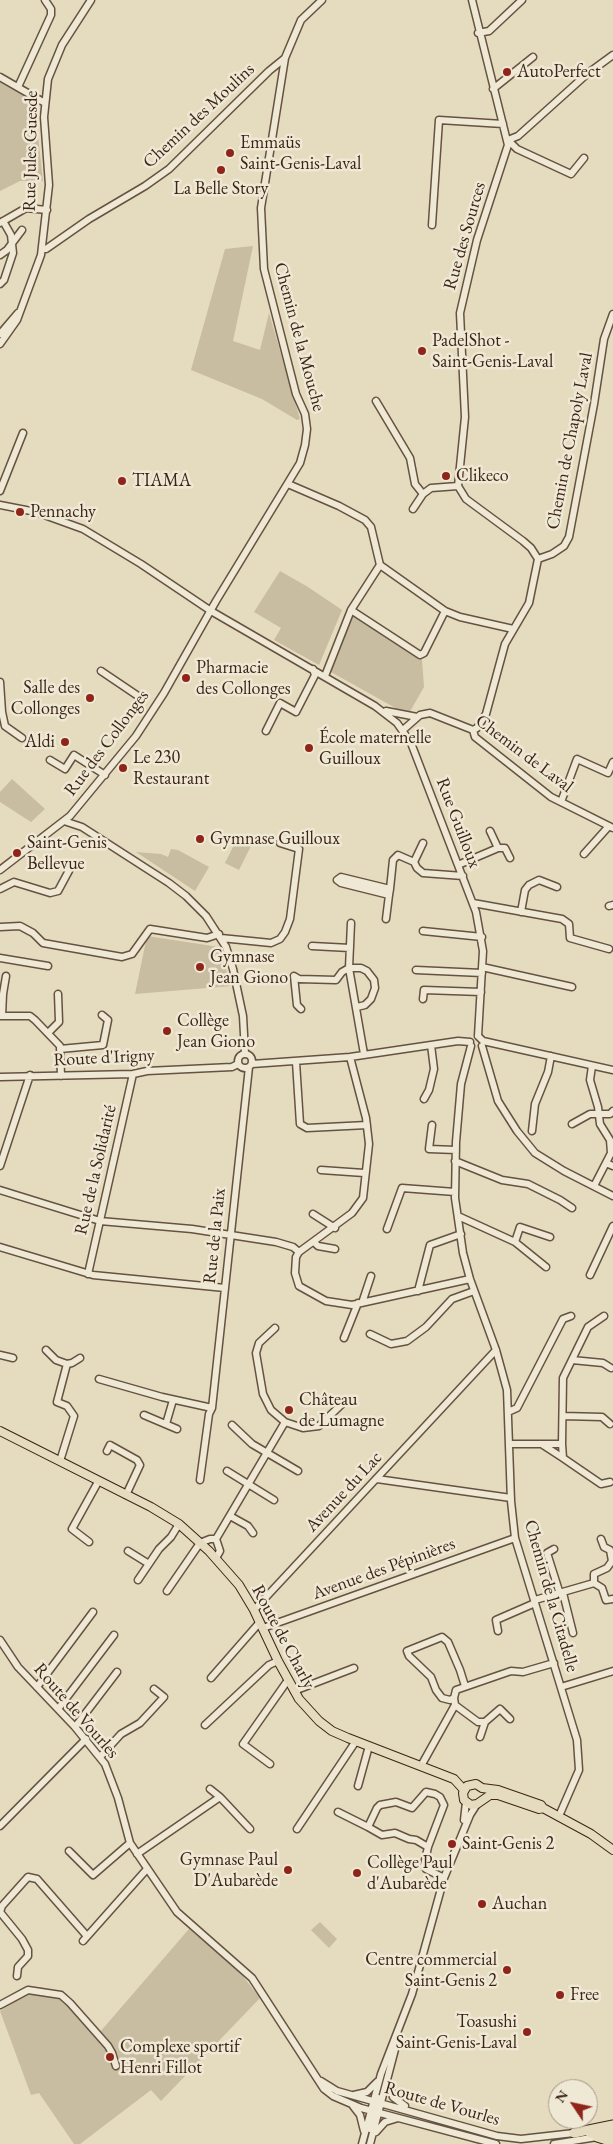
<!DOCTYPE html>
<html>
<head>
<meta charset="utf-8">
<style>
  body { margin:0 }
  #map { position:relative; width:613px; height:2144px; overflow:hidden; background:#e5dbbe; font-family:"EB Garamond",serif }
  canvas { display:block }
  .north { position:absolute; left:548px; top:2079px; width:50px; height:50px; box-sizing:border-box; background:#eee8d5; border:1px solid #a79a89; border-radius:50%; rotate:304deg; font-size:14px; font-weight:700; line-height:20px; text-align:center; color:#3c2416 }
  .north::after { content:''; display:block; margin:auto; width:18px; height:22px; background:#8f2418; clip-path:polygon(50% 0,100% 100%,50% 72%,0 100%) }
</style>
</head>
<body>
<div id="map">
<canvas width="613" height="2144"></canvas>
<div class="north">N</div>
</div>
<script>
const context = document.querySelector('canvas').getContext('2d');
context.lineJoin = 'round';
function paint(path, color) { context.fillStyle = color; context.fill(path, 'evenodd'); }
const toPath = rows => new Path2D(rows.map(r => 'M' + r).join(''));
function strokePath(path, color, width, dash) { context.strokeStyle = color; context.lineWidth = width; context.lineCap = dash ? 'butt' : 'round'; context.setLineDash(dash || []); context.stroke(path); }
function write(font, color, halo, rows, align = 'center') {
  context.font = font + ' "EB Garamond",serif'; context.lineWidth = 5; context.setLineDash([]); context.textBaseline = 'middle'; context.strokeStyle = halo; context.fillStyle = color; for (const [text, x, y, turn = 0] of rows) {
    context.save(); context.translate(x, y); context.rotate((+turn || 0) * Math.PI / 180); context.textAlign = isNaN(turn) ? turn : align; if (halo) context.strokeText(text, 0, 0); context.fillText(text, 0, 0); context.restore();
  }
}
const green = toPath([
  [0,78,38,102,37,127,43,181,20,181,0,191],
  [253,246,233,341,260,350,269,313,300,419,297,420,262,399,191,370,225,249],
  [280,571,308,587,342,610,319,665,274,640,281,628,254,612],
  [353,615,422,660,424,687,408,715,331,672],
  [12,779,45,809,31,822,0,802,0,792],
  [238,837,252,844,239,870,225,863],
  [171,849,178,850,209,867,195,891,136,852,161,854,168,857],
  [147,936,219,947,231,986,135,994],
  [320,1922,337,1939,329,1948,311,1930],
  [189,1929,238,1970,260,1998,161,2101,151,2090,80,2144,74,2144,39,2093,31,2095,0,2011,39,1987,66,1993,100,2032]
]);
const minor = toPath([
  [472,0,508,145,477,240,460,313,465,417,458,486,466,499,523,541,531,548,538,559,529,603,505,644,486,714,477,728,473,730],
  [478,33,489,31,522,0],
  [0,77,45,103],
  [18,87,51,15,51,9,45,0],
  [493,89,533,57],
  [508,140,518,136,587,74,613,55],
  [508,140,517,149,571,174,584,158],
  [0,223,26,208,47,210],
  [432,225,439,120,503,124],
  [42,249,46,249,89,219,145,186,169,169,269,71,285,58],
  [0,255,7,250,22,230],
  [0,284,4,280,13,253,11,235,3,221],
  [0,334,18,313],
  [0,344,17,320,41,255,49,185,44,117,48,79,62,45,91,0],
  [376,401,410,458,415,484,423,494],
  [288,484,339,506,365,520,371,527,380,565,445,611,460,617,513,629],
  [0,491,23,433],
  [0,505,36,512,83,529,141,564,211,611,375,706,397,723,411,743,476,912,483,951,478,1036],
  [413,509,423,494,431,488,458,486],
  [538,559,552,554,564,546,569,537,594,404,604,339,613,314],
  [351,610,420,655,424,653,445,611],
  [101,671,141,698],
  [325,676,351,610,380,565],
  [0,682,2,712,5,726,22,738],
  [386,711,417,717],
  [403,730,420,715,430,713,473,730,475,737,551,797,613,828],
  [266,731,280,703,296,712,315,675,313,669],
  [50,760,65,769,74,755,105,775],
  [561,802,577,759,608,773,613,762],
  [64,821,82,827,169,883,186,896,206,916,226,947,233,969,243,1016,245,1053],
  [490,831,498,848],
  [584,854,609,826],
  [414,862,423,843],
  [458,865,498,848,505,848,510,858],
  [0,870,70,816,136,736,164,693,216,601,300,463,305,445,307,429,305,414,296,394,264,269,261,208,285,58,301,20,322,0],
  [0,889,14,882,50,893,58,891,72,865],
  [390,889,341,877,337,880,341,883,389,895,390,889,393,860,398,855,414,862,417,868,423,873,463,876],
  [473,903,562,919,569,924,570,938,609,949],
  [609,906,613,905],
  [521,912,525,890,529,885,539,880,557,887],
  [386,919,389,895],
  [351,923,349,968,361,968,367,971,374,980,375,988,371,999,365,1005,357,1007],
  [0,927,20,926,33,933,43,943,122,957,132,954,150,929,207,938,219,934],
  [423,931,482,937],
  [221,938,271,943,280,939,285,932,290,919,299,849,280,843],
  [312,946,350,948],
  [0,958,48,966],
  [482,967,572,987],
  [416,970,482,973],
  [423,999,424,990,481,992],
  [301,1009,297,1005,294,976,299,979,336,980,342,972,349,968,364,1054],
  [0,1016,30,1016,35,1020,60,1046,61,1076],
  [2,1016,3,994,6,976],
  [48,1033,59,1022,58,994],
  [478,1036,483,1041,613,1070],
  [471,1046,461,1084,456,1142,455,1198,463,1253,470,1279,496,1350,507,1390,511,1501,515,1538,577,1740,579,1770,559,1816],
  [482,1046,498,1101,517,1131,535,1153,564,1171,613,1196],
  [60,1049,103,1045,108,1020,102,1015],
  '238 1061a7 7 0 1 1 14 0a7 7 0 1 1-14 0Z',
  [350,1057,366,1118,369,1144,363,1198,352,1213,299,1252,296,1257,295,1273,299,1286,326,1301,352,1305,470,1279],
  [296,1062,300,1124,307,1128,367,1125],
  [252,1064,350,1057,458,1041,470,1042],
  [592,1066,590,1080,598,1107,600,1124,610,1140,611,1153,594,1186],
  [0,1077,133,1074,147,1071,232,1067,238,1064],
  [424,1099,429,1090,434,1069,431,1045],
  [572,1124,590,1114,610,1114,613,1111],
  [432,1125,429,1149,456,1150],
  [532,1131,535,1104,548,1072,551,1056],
  [455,1161,502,1180,528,1184,560,1200,572,1208],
  [606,1163,613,1166],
  [0,1166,30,1075],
  [321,1170,364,1173],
  [0,1190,100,1221,192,1229,276,1242,293,1247,299,1252],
  [313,1214,335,1228],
  [458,1216,515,1242,546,1267],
  [387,1229,402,1188,455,1192],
  [314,1242,318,1246,335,1249],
  [515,1242,520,1227,550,1237],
  [0,1247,93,1275,225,1288],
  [88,1274,133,1074],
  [590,1275,613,1226],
  [418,1291,430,1245,461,1234],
  [362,1303,371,1276],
  [604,1316,588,1327,563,1378,562,1444,563,1458,601,1484,610,1482],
  [275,1328,259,1343,256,1353,263,1394,271,1410,285,1422],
  [370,1334,391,1344,407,1341,426,1327,452,1299,474,1291],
  [344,1338,358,1303],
  [46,1350,56,1360,67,1364,72,1363,80,1358],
  [0,1355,13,1358],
  [572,1360,603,1363,611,1368],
  [99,1379,162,1397,212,1408],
  [508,1412,517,1408,563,1319,571,1316],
  [144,1415,177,1429],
  [563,1416,602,1417,610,1424],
  [166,1424,173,1400],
  [232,1425,252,1444,298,1471],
  [509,1444,562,1444],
  [543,1445,563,1458],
  [107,1451,110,1445,137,1460,140,1465,126,1495],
  [60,1461,74,1416,67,1406,57,1402,67,1364],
  [227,1471,274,1500],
  [377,1479,511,1498],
  [200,1480,209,1414,212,1408,249,1067],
  [230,1516,248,1526,253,1533],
  [216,1539,285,1422,303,1428,319,1426,343,1403],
  [89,1542,72,1529,98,1482],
  [554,1549,547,1553,560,1594],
  [128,1551,149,1564],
  [138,1580,159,1549,171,1537,179,1524],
  [594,1583,594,1574,607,1568,612,1561,610,1550,604,1547,601,1539],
  [167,1591,200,1543,210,1539,216,1539,220,1551,216,1558],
  [563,1593,573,1633],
  [535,1600,594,1583,602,1588,606,1600,613,1599],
  [254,1610,496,1350],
  [263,1628,515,1538],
  [498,1631,496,1620,535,1603],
  [0,1640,18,1667,75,1727,105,1764,118,1798,130,1843,177,1912,252,1978,324,2089,333,2096,361,2108,496,2144],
  [211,1678,260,1622],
  [37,1687,93,1612],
  [561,1687,613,1671],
  [294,1691,354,1668],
  [454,1698,450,1700,442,1698,436,1690,431,1677,409,1656,407,1651,442,1637,448,1642,460,1670,465,1686],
  [455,1705,478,1722,485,1722],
  [58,1709,114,1635],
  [205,1725,269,1665,278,1661],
  [75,1727,117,1672],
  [480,1737,485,1722,500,1709,510,1719],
  [100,1757,121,1734,140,1723,164,1697,154,1689],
  [270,1764,243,1744,288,1680],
  [421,1766,455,1705,454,1698,456,1690,511,1671,523,1672,554,1663],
  [358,1786,369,1746],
  [210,1789,220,1797],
  [338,1812,368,1827],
  [464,1820,466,1802],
  [0,1826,86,1739],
  [297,1829,356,1741],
  [428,1847,416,1840,409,1839,395,1833,382,1835,368,1827,377,1808,380,1805,396,1802,412,1808,426,1792,435,1794,440,1797,444,1805,428,1847,424,1865,426,1869,444,1878],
  [69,1851,93,1875,130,1843],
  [137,1854,220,1797,250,1829],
  [83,1941,147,1869],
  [17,1976,18,1967,28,1956,28,1950,22,1939,0,1912,2,1906,28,1877,37,1879,86,1935],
  [0,2005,28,1990,61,1995,70,2003,108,2046,112,2053,116,2066],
  [321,2081,337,2091,497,2136,521,2139,574,2133],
  [389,2083,393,2097,405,2106],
  [354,2095,367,2092,377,2082],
  [353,2106,360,2115,364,2131],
  [370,2129,378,2098],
  [376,2132,385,2122,398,2118],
  [362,2144,381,2074,412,1994,444,1878,470,1815,477,1804],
  [370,2144,398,2038],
  [554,2144,597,2137]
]);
const major = toPath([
  [0,1431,151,1507,179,1524,209,1551,239,1585,254,1610,278,1661,299,1699,319,1721,332,1731,348,1738,454,1779,464,1790],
  [543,1808,539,1809,498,1795,490,1795,477,1804,471,1805,464,1800,463,1793,467,1786,476,1784,482,1788,498,1790,541,1805,543,1808,591,1834,613,1850]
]);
const highway = toPath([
  [574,2133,613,2125],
  [590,2133,613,2134],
  [597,2137,613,2142]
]);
const markers = [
  [507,72,5,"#8f2418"],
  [230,153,5,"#8f2418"],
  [221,170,5,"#8f2418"],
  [422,351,5,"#8f2418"],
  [446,476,5,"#8f2418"],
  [122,481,5,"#8f2418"],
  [20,512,5,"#8f2418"],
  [186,678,5,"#8f2418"],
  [90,698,5,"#8f2418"],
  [65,742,5,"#8f2418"],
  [309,748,5,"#8f2418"],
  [123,768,5,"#8f2418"],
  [200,839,5,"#8f2418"],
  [17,853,5,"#8f2418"],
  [200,967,5,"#8f2418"],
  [167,1031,5,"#8f2418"],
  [289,1410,5,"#8f2418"],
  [452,1844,5,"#8f2418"],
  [288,1870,5,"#8f2418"],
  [357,1873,5,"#8f2418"],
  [482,1904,5,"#8f2418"],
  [507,1970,5,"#8f2418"],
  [560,1995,5,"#8f2418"],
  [527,2032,5,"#8f2418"],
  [110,2057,5,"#8f2418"]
];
const poiNames = [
  ["AutoPerfect",517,72],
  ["Emmaüs",240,143],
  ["Saint-Genis-Laval",240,164],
  ["La Belle Story",221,189,"center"],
  ["PadelShot -",432,341],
  ["Saint-Genis-Laval",432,362],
  ["Clikeco",456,476],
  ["TIAMA",132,481],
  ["Pennachy",30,512],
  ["Pharmacie",196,668],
  ["des Collonges",196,689],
  ["Salle des",80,688,"right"],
  ["Collonges",80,709,"right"],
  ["École maternelle",319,738],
  ["Guilloux",319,759],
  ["Aldi",55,742,"right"],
  ["Le 230",133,758],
  ["Restaurant",133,779],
  ["Gymnase Guilloux",210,839],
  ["Saint-Genis",27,843],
  ["Bellevue",27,864],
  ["Gymnase",210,957],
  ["Jean Giono",210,978],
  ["Collège",177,1021],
  ["Jean Giono",177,1042],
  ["Château",299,1400],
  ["de Lumagne",299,1421],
  ["Saint-Genis 2",462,1844],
  ["Gymnase Paul",278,1860,"right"],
  ["D'Aubarède",278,1881,"right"],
  ["Collège Paul",367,1863],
  ["d'Aubarède",367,1884],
  ["Auchan",492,1904],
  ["Centre commercial",497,1960,"right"],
  ["Saint-Genis 2",497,1981,"right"],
  ["Free",570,1995],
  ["Toasushi",517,2022,"right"],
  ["Saint-Genis-Laval",517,2043,"right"],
  ["Complexe sportif",120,2047],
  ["Henri Fillot",120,2068]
];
const streetNames = [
  ["Chemin des Moulins",199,116,-43],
  ["Rue Jules Guesde",31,151,-89],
  ["Rue des Sources",465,236,-74],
  ["Chemin de la Mouche",299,337,75],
  ["Chemin de Chapoly Laval",570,441,-79],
  ["Rue des Collonges",107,743,-53],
  ["Chemin de Laval",524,754,37],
  ["Rue Guilloux",458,823,69],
  ["Route d'Irigny",104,1058,-3],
  ["Rue de la Solidarité",96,1170,-77],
  ["Rue de la Paix",215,1236,-84],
  ["Avenue du Lac",344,1492,-47],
  ["Avenue des Pépinières",384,1569,-20],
  ["Chemin de la Citadelle",551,1596,74],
  ["Route de Charly",283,1637,62],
  ["Route de Vourles",76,1711,49],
  ["Route de Vourles",442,2104,16]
];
paint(green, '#c8bca1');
strokePath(minor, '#665240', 9);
strokePath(major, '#3c2416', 10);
strokePath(highway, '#3c2416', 11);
strokePath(minor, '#eee8d5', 6);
strokePath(major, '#e5dbbe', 8);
strokePath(highway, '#e5dbbe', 9);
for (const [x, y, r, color] of markers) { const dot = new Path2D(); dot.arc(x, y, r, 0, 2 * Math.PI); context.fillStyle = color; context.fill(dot); strokePath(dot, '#eee8d5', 2); }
write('18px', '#3c2416', '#eee8d5', poiNames, 'left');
write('18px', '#3c2416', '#eee8d5', streetNames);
</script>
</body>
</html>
